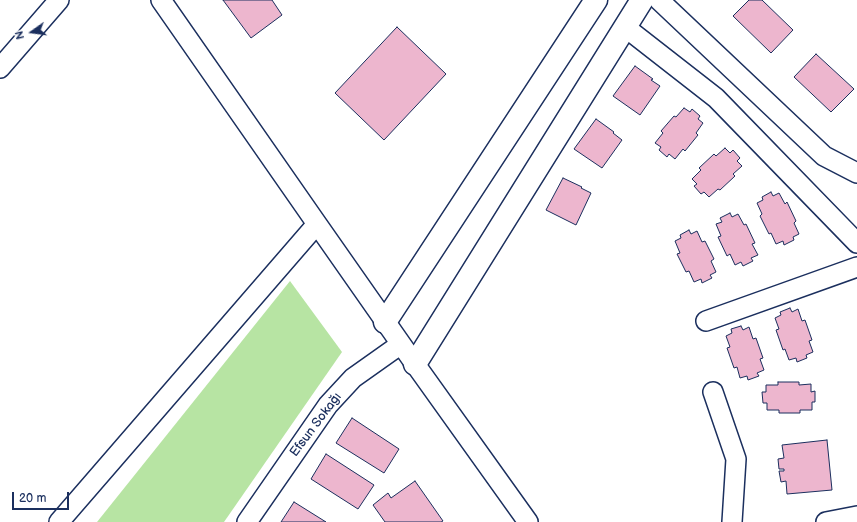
<!DOCTYPE html>
<html>
<head>
<meta charset="utf-8">
<style>
  body { margin:0 }
  #map { position:relative; width:857px; height:522px; overflow:hidden; background:#fff; font-family:"Balsamiq Sans",sans-serif }
  canvas { display:block }
  .north { position:absolute; left:12px; top:12px; width:40px; height:40px; -webkit-text-stroke:3px #fff; paint-order:stroke; rotate:256deg; font-size:11px; font-weight:700; line-height:16px; text-align:center; color:#1b2f5e }
  .north::after { content:''; display:block; margin:auto; width:14px; height:18px; background:#1b2f5e; clip-path:polygon(50% 0,100% 100%,50% 72%,0 100%) }
  .scale { position:absolute; left:12px; top:492px; width:57px; height:18px; box-sizing:border-box; border:2px solid #1b2f5e; border-top:0; padding-left:5px; font-size:12px; line-height:14px; white-space:nowrap; color:#1b2f5e; -webkit-text-stroke:3px #fff; paint-order:stroke }
</style>
</head>
<body>
<div id="map">
<canvas width="857" height="522"></canvas>
<div class="north">N</div>
<div class="scale">20 m</div>
</div>
<script>
const context = document.querySelector('canvas').getContext('2d');
context.lineJoin = 'round';
function paint(path, color) { context.fillStyle = color; context.fill(path, 'evenodd'); }
const toPath = rows => new Path2D(rows.map(r => 'M' + r).join(''));
function strokePath(path, color, width, dash) { context.strokeStyle = color; context.lineWidth = width; context.lineCap = dash ? 'butt' : 'round'; context.setLineDash(dash || []); context.stroke(path); }
function write(font, color, halo, rows, align = 'center') {
  context.font = font + ' "Balsamiq Sans",sans-serif'; context.lineWidth = 3; context.setLineDash([]); context.textBaseline = 'middle'; context.strokeStyle = halo; context.fillStyle = color; for (const [text, x, y, turn = 0] of rows) {
    context.save(); context.translate(x, y); context.rotate((+turn || 0) * Math.PI / 180); context.textAlign = isNaN(turn) ? turn : align; if (halo) context.strokeText(text, 0, 0); context.fillText(text, 0, 0); context.restore();
  }
}
const green = toPath([
  [290,281,342,352,224,522,97,522]
]);
const building = toPath([
  [223,0,272,0,282,15,251,38,223,0],
  [749,0,762,0,793,30,771,53,733,16,749,0],
  [397,27,446,74,384,140,335,93,397,27],
  [816,54,854,89,831,112,794,77,816,54],
  [635,66,653,79,651,80,660,86,640,115,613,96,635,66],
  [684,108,690,112,692,109,700,116,698,119,703,123,696,133,698,135,685,151,683,149,675,159,669,154,667,157,659,150,661,147,655,143,663,133,661,131,674,116,676,117,684,108],
  [596,119,614,132,613,133,622,140,602,168,574,149,596,119],
  [725,148,730,153,733,150,740,158,737,161,742,166,733,174,735,176,720,190,718,189,709,197,704,192,701,194,694,186,697,184,692,179,701,170,699,168,714,154,716,156,725,148],
  [563,178,582,187,581,188,591,193,576,225,546,210,563,178],
  [771,192,773,196,779,193,785,204,787,202,796,221,794,223,799,234,793,237,794,240,784,245,783,241,776,244,771,233,769,234,760,216,762,214,757,203,763,200,762,197,771,192],
  [730,213,732,217,738,214,744,225,746,224,755,243,752,244,758,255,751,258,753,261,743,266,741,262,735,265,730,254,727,256,718,237,721,236,716,224,722,222,720,218,730,213],
  [689,230,691,234,697,231,702,242,705,241,714,259,711,261,716,272,710,275,712,278,702,283,701,279,694,282,689,271,686,272,677,254,680,253,675,241,681,238,680,235,689,230],
  [790,308,792,312,798,309,802,321,805,320,812,340,809,341,813,352,806,355,807,358,797,362,796,358,789,360,785,349,783,350,776,330,779,329,775,318,781,315,780,312,790,308],
  [741,326,743,330,749,327,753,339,756,338,763,358,760,359,764,370,757,373,759,376,748,380,747,376,740,378,737,367,734,368,727,348,730,347,726,336,732,333,731,329,741,326],
  [778,382,799,382,799,385,811,384,811,392,815,391,815,402,812,402,812,410,800,410,800,413,779,413,779,410,767,410,767,403,763,403,762,392,766,392,766,385,778,385,778,382],
  [352,418,399,449,384,473,336,443,352,418],
  [827,440,832,490,787,494,786,481,781,482,779,471,784,471,784,469,779,469,778,459,784,458,782,445,827,440],
  [326,454,374,485,358,509,311,479,326,454],
  [415,481,443,521,441,522,385,522,373,505,388,493,391,498,415,481],
  [294,502,326,522,281,522,294,502]
]);
const minor = toPath([
  [161,0,317,224,415,364,528,522],
  [659,0,824,156,857,173],
  [625,27,716,98,857,243],
  [0,68,59,0],
  [706,321,857,267],
  [713,392,736,459,732,522],
  [59,522,317,224],
  [247,522,328,405,353,378,401,344],
  [826,522,857,516]
]);
const tertiary = toPath([
  [385,322,596,0],
  [415,364,642,0]
]);
const streetNames = [
  ["Efsun Sokağı",316,425,-53]
];
paint(green, '#b7e4a3');
paint(building, '#edb6ce');
strokePath(building, '#1b2f5e', 1);
strokePath(minor, '#1b2f5e', 22);
strokePath(tertiary, '#1b2f5e', 25);
strokePath(minor, '#fff', 19);
strokePath(tertiary, '#fff', 22);
write('13px', '#1b2f5e', '#fff', streetNames);
</script>
</body>
</html>
